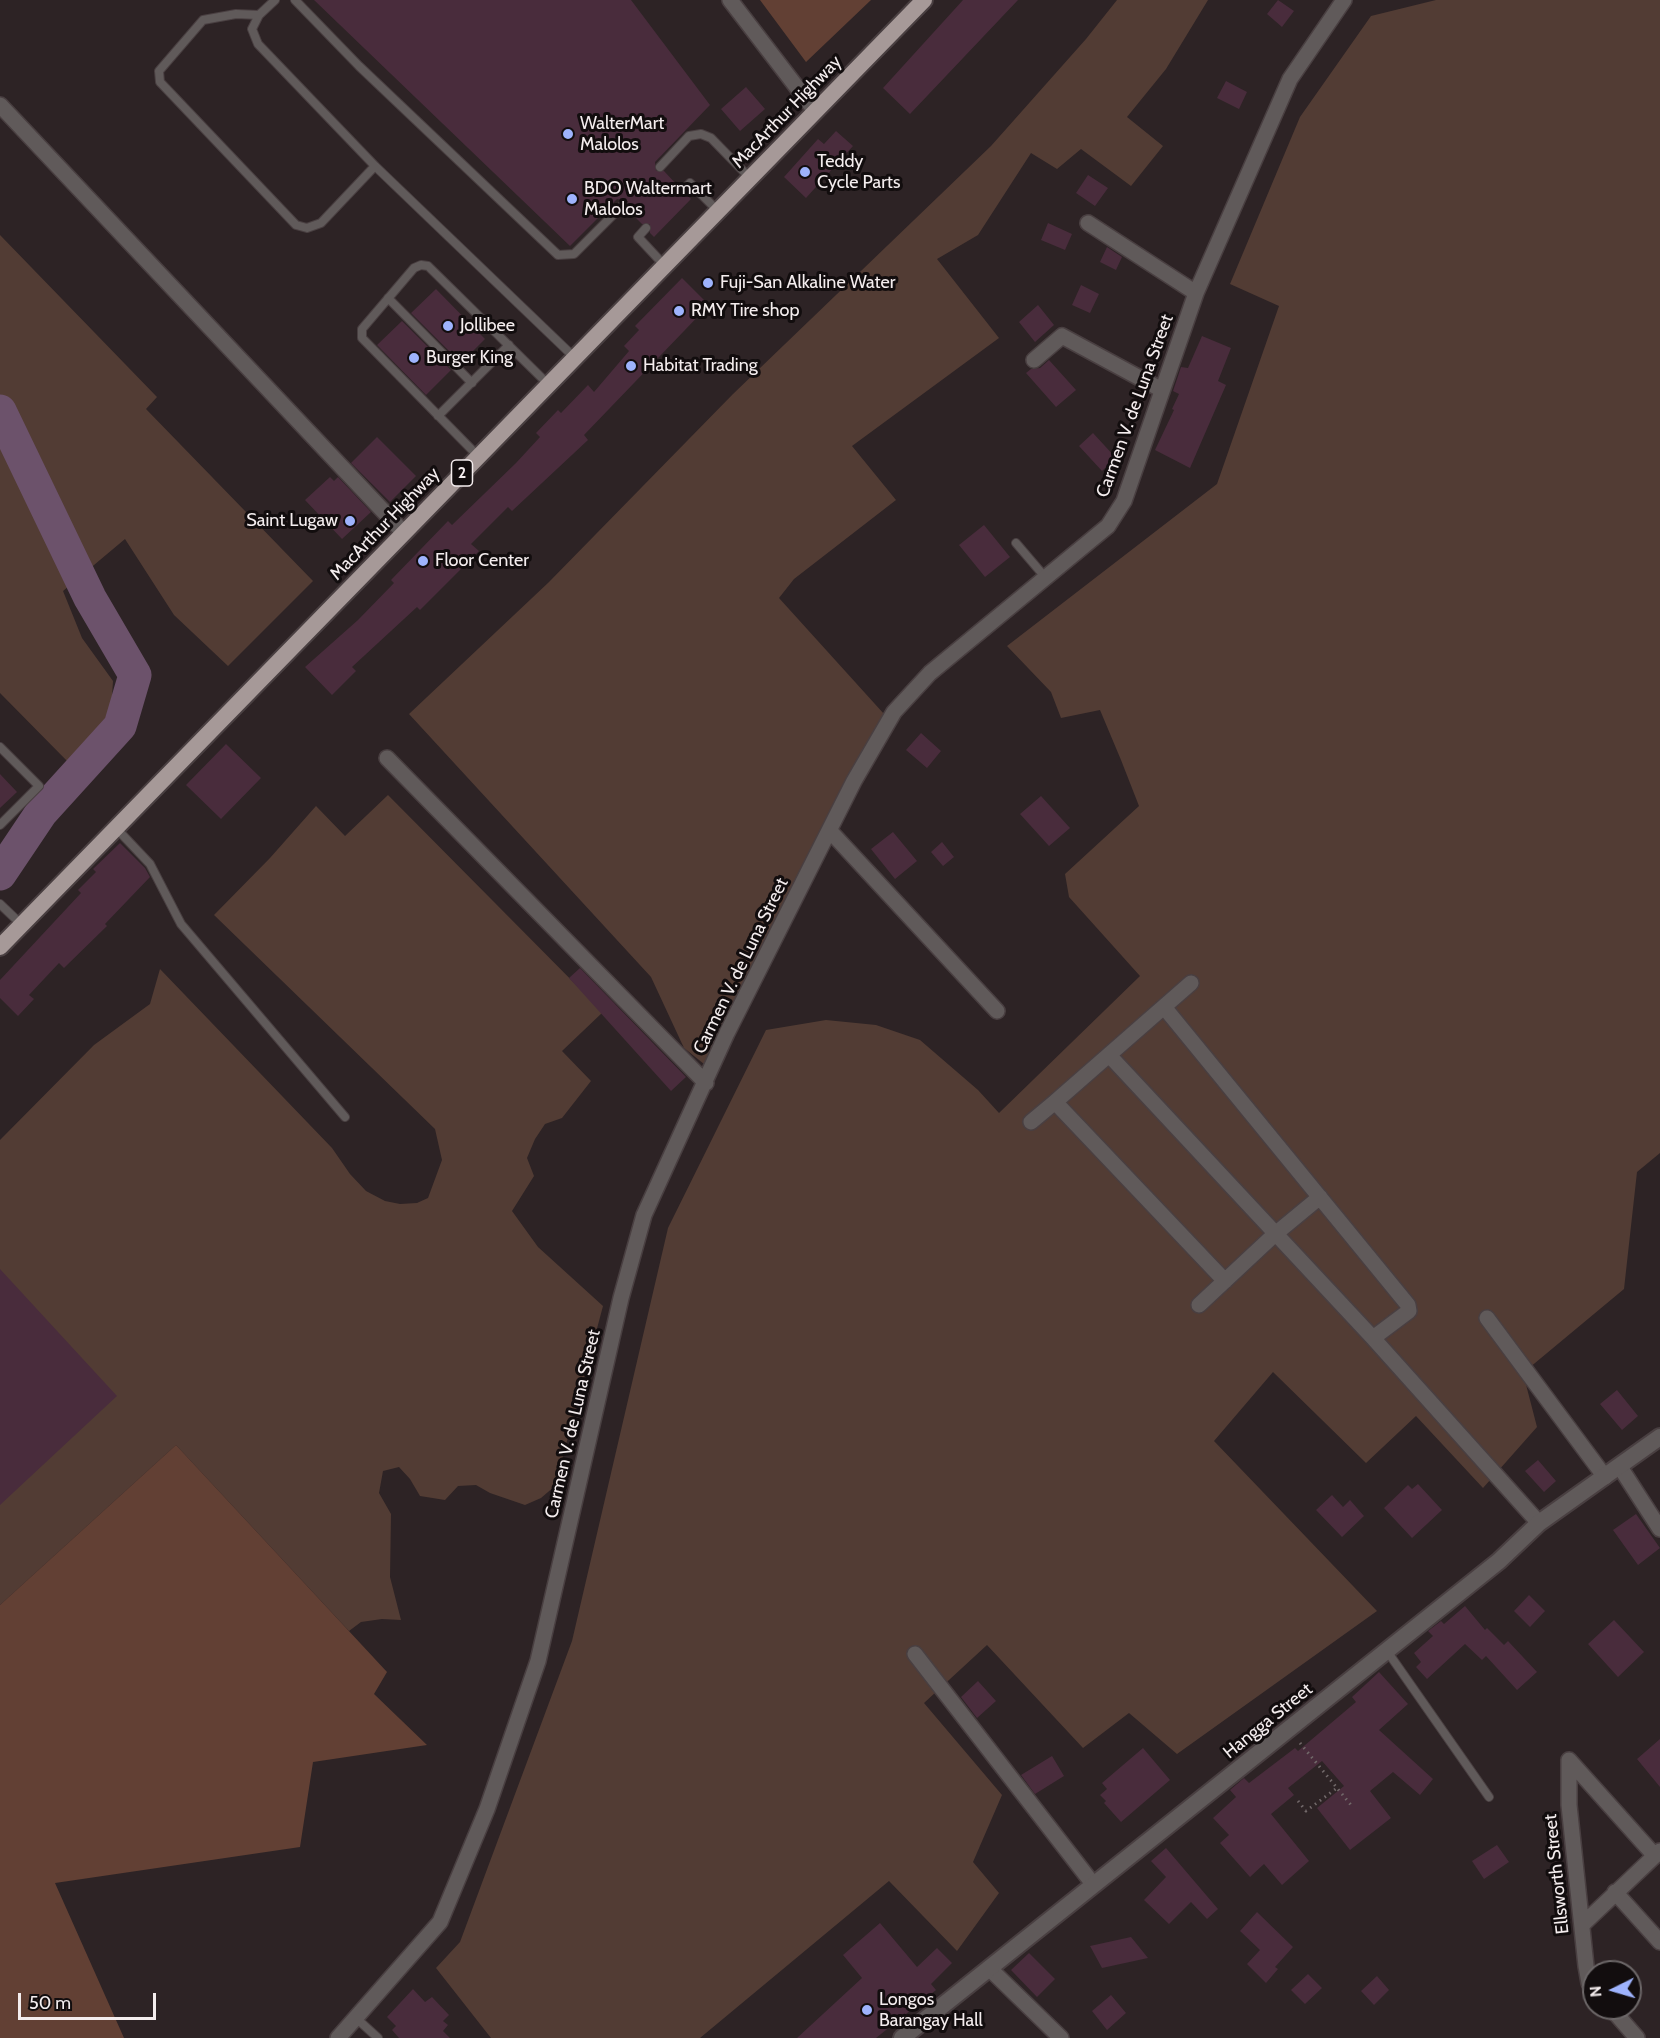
<!DOCTYPE html>
<html>
<head>
<meta charset="utf-8">
<style>
  body { margin:0 }
  #map { position:relative; width:1660px; height:2038px; overflow:hidden; background:#2d2325; font-family:Cabin,sans-serif }
  canvas { display:block }
  .north { position:absolute; left:1582px; top:1960px; width:60px; height:60px; box-sizing:border-box; background:#120d0e; border:2px solid #6c6768; border-radius:50%; rotate:265deg; font-size:16px; font-weight:700; line-height:24px; text-align:center; color:#f4edee }
  .north::after { content:''; display:block; margin:auto; width:21px; height:27px; background:#9eb3fd; clip-path:polygon(50% 0,100% 100%,50% 72%,0 100%) }
  .scale { position:absolute; left:18px; top:1993px; width:138px; height:27px; box-sizing:border-box; border:3px solid #f4edee; border-top:0; padding-left:8px; font-size:18px; line-height:21px; white-space:nowrap; color:#f4edee; -webkit-text-stroke:4px #120d0e; paint-order:stroke }
</style>
</head>
<body>
<div id="map">
<canvas width="1660" height="2038"></canvas>
<div class="north">N</div>
<div class="scale">50 m</div>
</div>
<script>
const context = document.querySelector('canvas').getContext('2d');
context.lineJoin = 'round';
function paint(path, color) { context.fillStyle = color; context.fill(path, 'evenodd'); }
const toPath = rows => new Path2D(rows.map(r => 'M' + r).join(''));
function strokePath(path, color, width, dash) { context.strokeStyle = color; context.lineWidth = width; context.lineCap = dash ? 'butt' : 'round'; context.setLineDash(dash || []); context.stroke(path); }
function write(font, color, halo, rows, align = 'center') {
  context.font = font + ' Cabin,sans-serif'; context.lineWidth = 6; context.setLineDash([]); context.textBaseline = 'middle'; context.strokeStyle = halo; context.fillStyle = color; for (const [text, x, y, turn = 0] of rows) {
    context.save(); context.translate(x, y); context.rotate((+turn || 0) * Math.PI / 180); context.textAlign = isNaN(turn) ? turn : align; if (halo) context.strokeText(text, 0, 0); context.fillText(text, 0, 0); context.restore();
  }
}
const green = toPath([
  [1117,0,1208,0,1166,69,1127,117,1163,146,1131,186,1081,149,1057,169,1031,153,978,235,937,259,999,338,852,446,896,500,794,579,779,598,884,714,827,818,727,1023,709,1068,684,1048,651,977,409,714,549,582,733,394,991,146,1086,39],
  [1436,0,1660,0,1660,1153,1637,1172,1624,1289,1523,1373,1537,1427,1483,1488,1416,1416,1366,1463,1273,1372,1214,1441,1377,1611,1177,1754,1129,1713,1083,1748,987,1645,924,1703,1002,1795,973,1862,999,1893,957,1951,889,1881,700,2038,491,2038,436,1968,460,1942,572,1641,668,1228,766,1030,826,1020,876,1025,920,1040,978,1090,999,1113,1140,976,1069,897,1065,874,1139,806,1121,760,1100,710,1061,718,1051,692,1007,646,1217,484,1279,306,1230,284,1300,117,1371,16],
  [0,235,157,397,146,409,313,581,228,666,174,615,125,539,63,591,82,638,113,681,111,712,70,764,0,693],
  [388,795,603,1012,562,1051,591,1081,562,1118,545,1124,535,1139,527,1158,534,1176,512,1211,538,1247,603,1306,555,1486,541,1498,525,1505,490,1493,476,1485,458,1486,445,1500,420,1496,410,1479,399,1467,383,1471,379,1493,391,1514,390,1577,401,1620,382,1619,361,1622,349,1631,176,1445,0,1605,0,1140,94,1045,150,1004,160,969,332,1148,350,1174,366,1191,385,1201,400,1204,417,1203,428,1198,442,1160,435,1129,214,915,270,858,316,806,345,836]
]);
const forest = toPath([
  [760,0,871,0,806,62],
  [176,1445,387,1672,374,1694,427,1745,313,1762,300,1847,55,1883,124,2038,0,2038,0,1605]
]);
const river = toPath([
  [0,411,90,598,135,675,120,726,41,813,0,874]
]);
const building = toPath([
  [314,0,631,0,710,105,655,162,656,171,664,171,678,186,678,194,687,195,691,199,654,237,650,233,650,224,642,224,627,209,628,201,617,199,570,246],
  [963,0,1018,0,910,114,883,88],
  [1278,0,1294,11,1282,27,1267,14],
  [1226,81,1247,92,1239,109,1217,98],
  [746,87,765,109,740,131,721,109],
  [836,131,853,146,806,198,784,177,818,139,824,144],
  [1088,175,1108,188,1095,206,1076,193],
  [1048,223,1072,234,1065,250,1041,240],
  [1107,247,1122,257,1116,270,1100,262],
  [682,278,709,305,584,435,588,440,512,511,508,507,471,544,479,551,420,610,417,607,352,667,356,671,332,695,305,667,358,620,394,583,391,580,448,521,452,525,516,463,540,437,536,433,558,410,561,413,588,385,594,392,629,351,624,346,639,330,635,326],
  [1081,285,1099,294,1090,313,1072,305],
  [436,289,485,339,461,363,411,313],
  [1038,305,1054,325,1035,342,1019,322],
  [402,321,451,370,426,395,377,345],
  [1202,336,1231,348,1218,381,1226,385,1190,468,1155,450,1174,410,1172,409,1179,394,1173,391,1181,367,1188,368],
  [1049,360,1076,390,1056,407,1026,373,1031,369,1040,368],
  [1093,433,1116,458,1102,471,1079,446],
  [377,437,416,476,390,502,351,463],
  [330,477,334,481,338,477,371,512,342,539,305,500],
  [984,525,1010,557,985,577,959,545],
  [921,733,941,751,927,768,906,750],
  [226,744,261,778,221,819,186,785],
  [0,774,17,792,0,808],
  [1041,796,1070,828,1049,846,1020,814],
  [893,832,917,861,895,879,871,849],
  [942,842,954,857,943,866,931,852],
  [120,843,145,868,150,877,105,924,107,926,64,968,59,963,29,995,34,999,18,1016,0,998,0,980,81,893,78,890,96,872,93,869],
  [580,968,686,1077,671,1091,569,978],
  [0,1269,117,1396,0,1505],
  [1617,1390,1638,1416,1622,1430,1600,1404],
  [1538,1460,1556,1481,1544,1492,1525,1471],
  [1418,1484,1442,1510,1412,1538,1384,1508,1408,1485,1412,1489],
  [1332,1495,1343,1507,1350,1500,1364,1516,1342,1537,1316,1510],
  [1636,1514,1660,1548,1638,1565,1613,1530],
  [1529,1595,1545,1611,1530,1627,1514,1611],
  [1465,1606,1485,1630,1487,1628,1504,1645,1508,1641,1537,1672,1517,1690,1486,1656,1482,1660,1465,1644,1427,1679,1416,1667,1421,1662,1414,1653,1433,1636,1428,1631,1441,1621,1444,1624],
  [1614,1620,1644,1652,1618,1677,1588,1644],
  [1379,1672,1408,1704,1379,1730,1433,1779,1420,1795,1393,1772,1370,1791,1391,1818,1350,1850,1317,1808,1344,1786,1322,1761,1288,1788,1294,1795,1271,1814,1309,1861,1282,1885,1264,1864,1250,1877,1220,1843,1229,1835,1213,1818,1236,1797,1230,1790,1244,1778,1249,1783,1295,1748,1298,1751,1356,1702,1352,1697],
  [978,1681,996,1701,977,1718,961,1697],
  [1660,1739,1660,1787,1637,1759],
  [1143,1748,1170,1780,1121,1822,1104,1803,1106,1801,1100,1795,1107,1789,1102,1783],
  [1052,1756,1064,1776,1035,1794,1021,1775],
  [1497,1845,1509,1862,1484,1879,1472,1861],
  [1166,1848,1218,1909,1207,1919,1191,1902,1169,1924,1144,1900,1166,1877,1151,1861],
  [1257,1912,1293,1947,1275,1967,1278,1969,1266,1983,1247,1964,1260,1950,1240,1931],
  [880,1923,917,1967,937,1948,952,1963,931,1984,936,1990,876,2038,797,2038,862,1978,843,1955],
  [1131,1937,1148,1958,1102,1968,1090,1946],
  [1029,1953,1055,1979,1037,1997,1011,1970],
  [1308,1974,1322,1988,1305,2004,1291,1990],
  [1377,1976,1389,1990,1374,2005,1361,1991],
  [413,1989,425,2002,432,1997,449,2015,443,2021,448,2025,443,2031,450,2038,399,2038,392,2030,396,2026,387,2017],
  [1111,1995,1126,2013,1107,2030,1092,2011]
]);
const path = toPath([
  [1300,1743,1351,1805],
  [1298,1801,1306,1811,1337,1788]
]);
const service = toPath([
  [275,0,259,15,252,29,258,44,375,166,574,357],
  [295,0,359,66,558,255,574,254,623,205],
  [259,15,236,14,203,20,159,71,160,82,296,225,307,228,321,223,375,166],
  [660,167,689,136,701,134,711,138,750,178],
  [683,190,690,183,718,211],
  [646,228,638,237,665,266],
  [388,298,472,383],
  [438,416,509,345],
  [478,456,362,338,362,329,414,268,421,265,428,266,549,385],
  [1016,543,1045,577],
  [0,747,39,786,0,825],
  [116,828,150,864,181,924,345,1117],
  [0,904,22,925],
  [1387,1651,1489,1797],
  [356,2018,378,2038]
]);
const minor = toPath([
  [730,0,815,111],
  [0,105,404,533],
  [1088,223,1196,293],
  [1034,360,1062,336,1162,390],
  [387,758,706,1083],
  [830,831,997,1011],
  [1191,983,1055,1102,1225,1281],
  [1164,1007,1408,1305,1409,1311,1373,1338],
  [1109,1055,1373,1338,1539,1523],
  [1031,1122,1055,1102],
  [1199,1305,1274,1235,1320,1197],
  [1487,1318,1605,1477],
  [1620,1467,1660,1529],
  [915,1654,1093,1884],
  [1569,1760,1569,1805,1586,1966,1589,1983,1594,1988],
  [1569,1760,1655,1856],
  [1615,1892,1660,1942],
  [1582,1925,1660,1851],
  [989,1968,1061,2038],
  [1611,2008,1637,2038],
  [338,2038,440,1922,487,1809,538,1661,621,1298,644,1215,727,1033,854,781,894,712,930,673,1108,526,1124,501,1196,293,1290,79,1344,0]
]);
const tertiary = toPath([
  [902,2038,1499,1561,1539,1523,1660,1437]
]);
const trunk = toPath([
  [0,947,924,0]
]);
const markers = [
  [568,134,6,"#9eb3fd"],
  [805,172,6,"#9eb3fd"],
  [572,199,6,"#9eb3fd"],
  [708,283,6,"#9eb3fd"],
  [679,311,6,"#9eb3fd"],
  [448,326,6,"#9eb3fd"],
  [414,358,6,"#9eb3fd"],
  [631,366,6,"#9eb3fd"],
  [350,521,6,"#9eb3fd"],
  [423,561,6,"#9eb3fd"],
  [867,2010,6,"#9eb3fd"]
];
const shields = [
  [462,473,21]
];
const shieldNames = [
  ["2",462,473]
];
const streetNames = [
  ["MacArthur Highway",787,112,-46],
  ["Carmen V. de Luna Street",1135,406,-70],
  ["MacArthur Highway",385,524,-46],
  ["Carmen V. de Luna Street",741,966,-64],
  ["Carmen V. de Luna Street",573,1424,-77],
  ["Hangga Street",1268,1721,-39],
  ["Ellsworth Street",1557,1874,-96]
];
const poiNames = [
  ["WalterMart",580,124],
  ["Malolos",580,145],
  ["Teddy",817,162],
  ["Cycle Parts",817,183],
  ["BDO Waltermart",584,189],
  ["Malolos",584,210],
  ["Fuji-San Alkaline Water",720,283],
  ["RMY Tire shop",691,311],
  ["Jollibee",460,326],
  ["Burger King",426,358],
  ["Habitat Trading",643,366],
  ["Saint Lugaw",338,521,"right"],
  ["Floor Center",435,561],
  ["Longos",879,2000],
  ["Barangay Hall",879,2021]
];
paint(green, '#523c34');
paint(forest, '#624034');
strokePath(river, '#6c526b', 33);
paint(building, '#492c3c');
strokePath(service, '#493f41', 10);
strokePath(minor, '#493f41', 18);
strokePath(tertiary, '#493f41', 20);
strokePath(trunk, '#493f41', 20);
strokePath(path, '#72696a', 3, [1.5, 4.5]);
strokePath(service, '#605a5a', 8);
strokePath(minor, '#605a5a', 15);
strokePath(tertiary, '#605a5a', 16);
strokePath(trunk, '#a69998', 16);
for (const [x, y, r, color] of markers) { const dot = new Path2D(); dot.arc(x, y, r, 0, 2 * Math.PI); context.fillStyle = color; context.fill(dot); strokePath(dot, '#120d0e', 2); }
for (const [x, y, w] of shields) { const box = new Path2D(); box.roundRect(x - w / 2, y - 13, w, 26, 4.5); context.fillStyle = '#120d0e'; context.fill(box); strokePath(box, '#f4edee', 1.5); }
write('bold 16px', '#f4edee', null, shieldNames);
write('18px', '#f4edee', '#120d0e', streetNames);
write('18px', '#f4edee', '#120d0e', poiNames, 'left');
</script>
</body>
</html>
